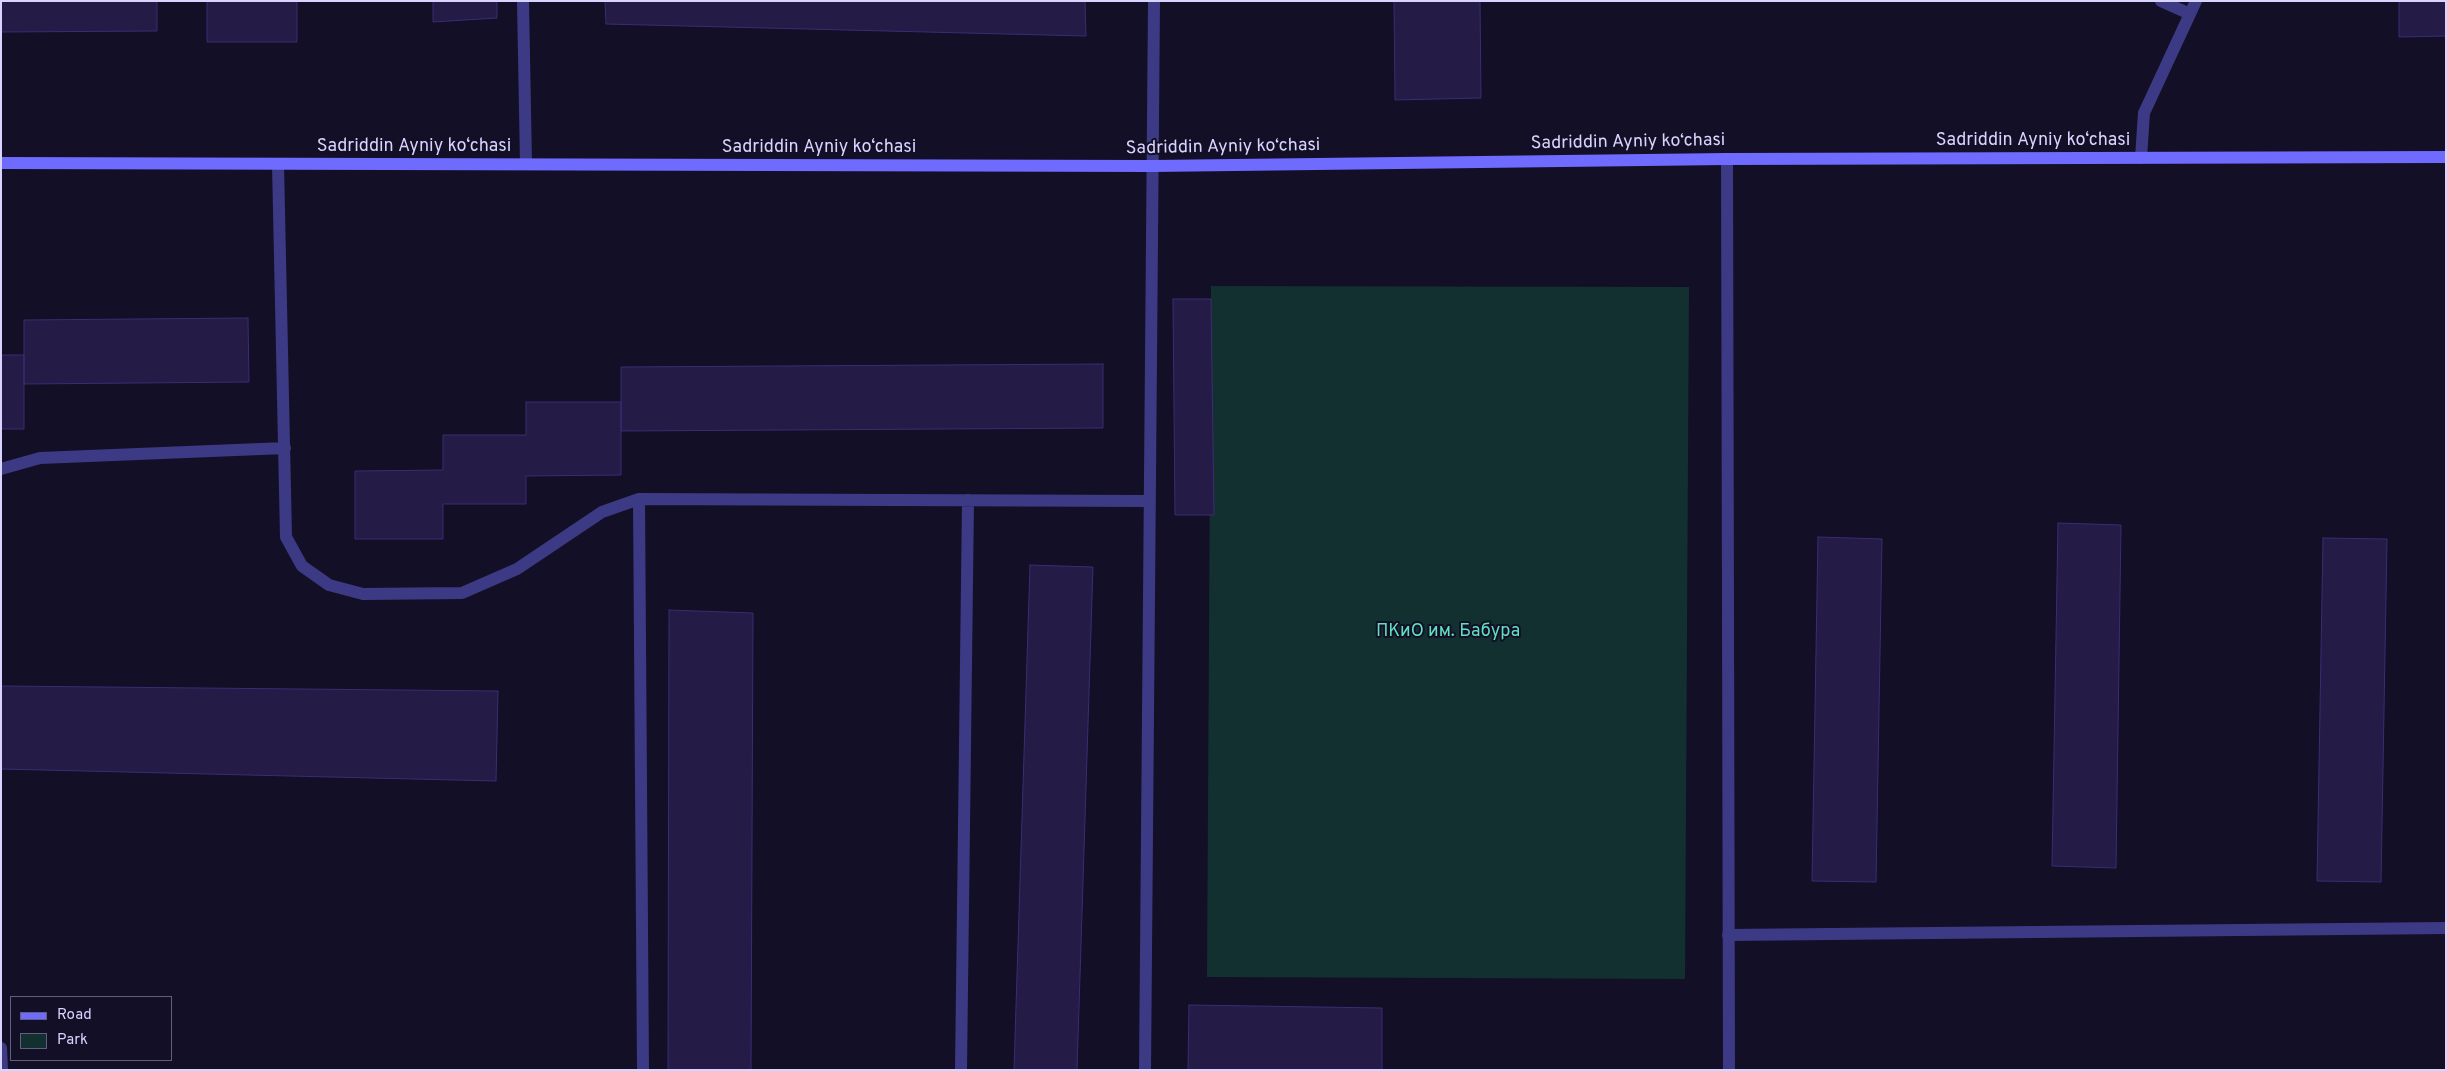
<!DOCTYPE html>
<html>
<head>
<meta charset="utf-8">
<style>
  body { margin:0 }
  #map { position:relative; width:2447px; height:1071px; overflow:hidden; background:#130f26; font-family:Overpass,sans-serif }
  canvas { display:block }
  .frame { position:absolute; inset:0; border:2px solid #d9d4ff; pointer-events:none }
  .legend { position:absolute; left:10px; top:996px; width:162px; height:65px; box-sizing:border-box; background:#130f26; border:1px solid #625e7d; margin:0; padding:6px 9px; list-style:none; font-size:15px; color:#d9d4ff }
  .legend li { display:flex; align-items:center; gap:10px; height:25px }
  .legend b { width:25px; border:1px solid #625e7d }
</style>
</head>
<body>
<div id="map">
<canvas width="2447" height="1071"></canvas>
<div class="frame"></div>
<ul class="legend">
<li><b style="height:6px;background:#6f6bff"></b>Road</li>
<li><b style="height:14px;background:#12302f"></b>Park</li>
</ul>
</div>
<script>
const context = document.querySelector('canvas').getContext('2d');
context.lineJoin = 'round';
function paint(path, color) { context.fillStyle = color; context.fill(path, 'evenodd'); }
const toPath = rows => new Path2D(rows.map(r => 'M' + r).join(''));
function strokePath(path, color, width, dash) { context.strokeStyle = color; context.lineWidth = width; context.lineCap = dash ? 'butt' : 'round'; context.setLineDash(dash || []); context.stroke(path); }
function write(font, color, halo, rows, align = 'center') {
  context.font = font + ' Overpass,sans-serif'; context.lineWidth = 4; context.setLineDash([]); context.textBaseline = 'middle'; context.strokeStyle = halo; context.fillStyle = color; for (const [text, x, y, turn = 0] of rows) {
    context.save(); context.translate(x, y); context.rotate((+turn || 0) * Math.PI / 180); context.textAlign = isNaN(turn) ? turn : align; if (halo) context.strokeText(text, 0, 0); context.fillText(text, 0, 0); context.restore();
  }
}
const green = toPath([
  [1211,286,1689,287,1685,979,1207,977]
]);
const building = toPath([
  [1,1,157,1,157,31,1,32,1,1],
  [207,1,297,1,297,42,207,42,207,1],
  [433,1,497,1,497,18,433,22,433,1],
  [605,1,1085,1,1086,36,606,24,605,1],
  [1394,1,1480,1,1481,98,1395,100,1394,1],
  [2399,1,2446,1,2446,36,2399,37,2399,1],
  [1173,299,1211,299,1214,515,1175,515,1173,299],
  [248,318,249,382,24,384,24,320,248,318],
  [1,355,24,355,24,429,1,429,1,355],
  [1103,364,1103,428,621,431,621,367,1103,364],
  [526,402,621,402,621,475,526,476,526,504,443,504,443,539,355,539,355,471,443,470,443,435,526,435,526,402],
  [2058,523,2121,525,2116,868,2052,866,2058,523],
  [1818,537,1882,539,1876,882,1812,881,1818,537],
  [2323,538,2387,539,2381,882,2317,881,2323,538],
  [1030,565,1093,567,1077,1070,1014,1070,1030,565],
  [669,610,753,613,751,1070,668,1070,669,610],
  [1,686,498,691,496,781,1,769,1,686],
  [1189,1005,1382,1008,1382,1070,1188,1070,1189,1005]
]);
const lane = toPath([
  [523,1,526,164],
  [2161,1,2190,14],
  [2141,158,2144,113,2196,1],
  [278,164,286,537,302,566,329,585,363,594,462,593,517,569,602,512,639,499,1149,501],
  [1,469,40,458,285,448],
  [639,499,643,1070],
  [1728,935,2446,928],
  [1,1048,2,1070],
  [961,1070,968,500],
  [1145,1070,1154,1]
]);
const street = toPath([
  [1727,159,1729,1070]
]);
const secondary = toPath([
  [1,163,1152,166,1727,159,2446,157]
]);
const streetNames = [
  ["Sadriddin Ayniy ko‘chasi",2033,141],
  ["Sadriddin Ayniy ko‘chasi",1628,143,-1],
  ["Sadriddin Ayniy ko‘chasi",414,147],
  ["Sadriddin Ayniy ko‘chasi",819,148],
  ["Sadriddin Ayniy ko‘chasi",1223,148,-1]
];
const parkNames = [
  ["ПКиО им. Бабура",1448,632]
];
paint(green, '#12302f');
paint(building, '#241b47');
strokePath(building, '#3b2d73', 1);
strokePath(lane, '#3d3a85', 12);
strokePath(street, '#3d3a85', 12);
strokePath(secondary, '#6f6bff', 12);
write('18px', '#d9d4ff', '#130f26', streetNames);
write('18px', '#5fe0c0', '#130f26', parkNames);
</script>
</body>
</html>
